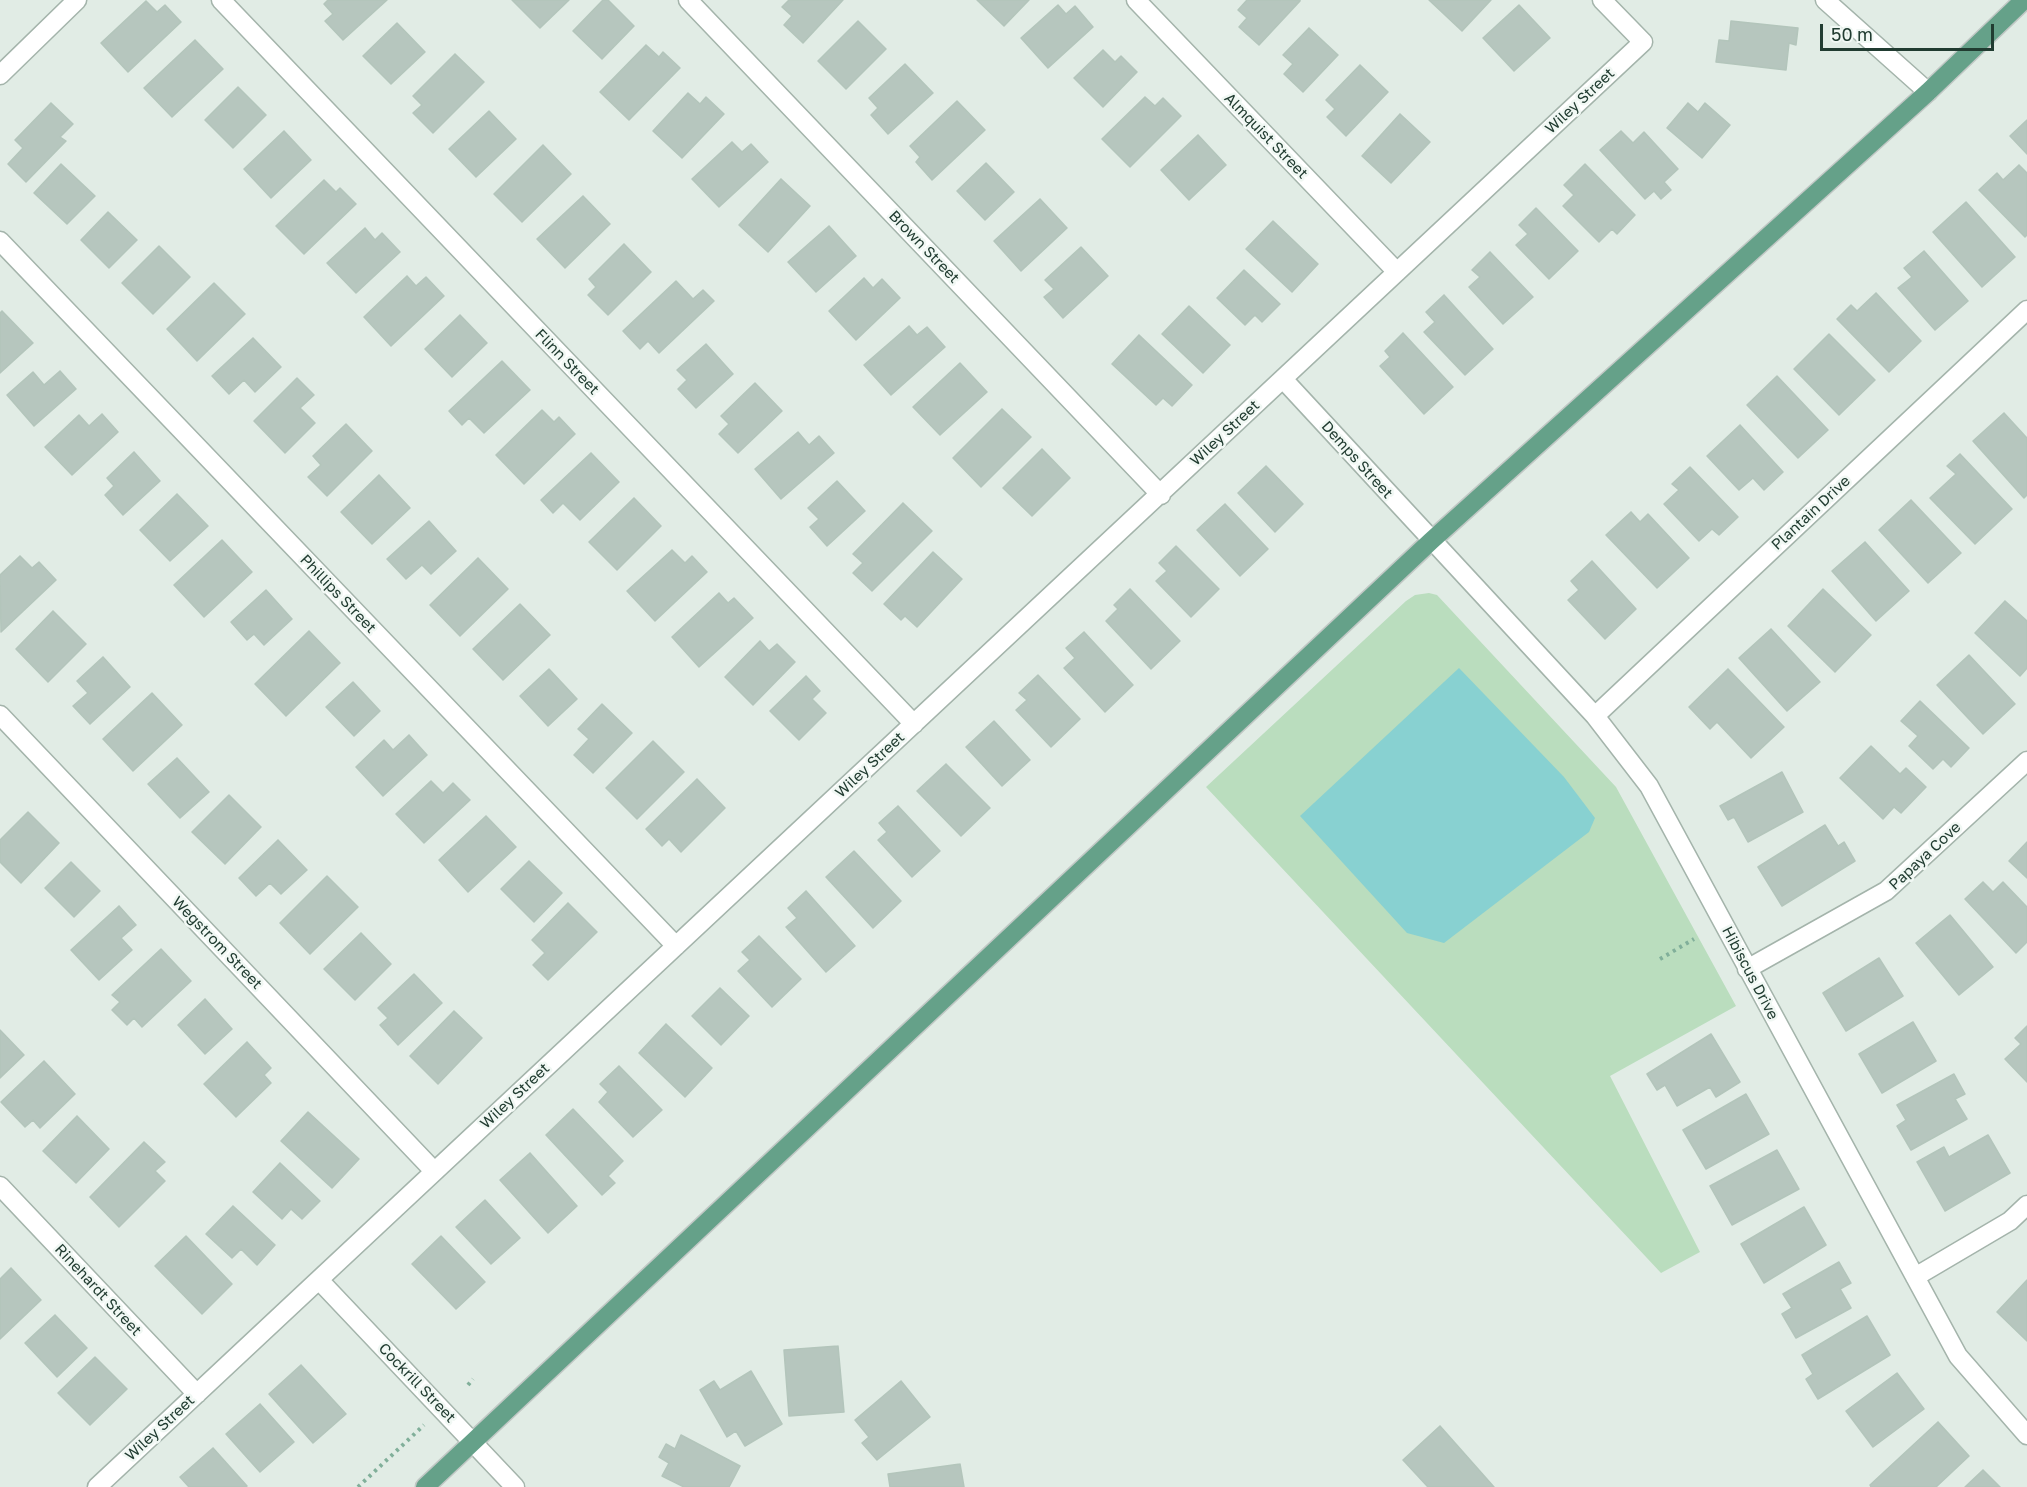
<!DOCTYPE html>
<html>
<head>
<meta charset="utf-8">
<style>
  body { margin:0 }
  #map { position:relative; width:2027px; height:1487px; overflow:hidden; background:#e1ece5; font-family:"Golos Text",sans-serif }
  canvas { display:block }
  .scale { position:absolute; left:1820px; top:24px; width:174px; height:27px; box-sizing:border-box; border:3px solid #213c31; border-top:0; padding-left:8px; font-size:18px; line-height:21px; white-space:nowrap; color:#213c31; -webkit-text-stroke:4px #f1f8f4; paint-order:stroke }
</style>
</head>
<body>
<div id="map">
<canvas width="2027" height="1487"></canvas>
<div class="scale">50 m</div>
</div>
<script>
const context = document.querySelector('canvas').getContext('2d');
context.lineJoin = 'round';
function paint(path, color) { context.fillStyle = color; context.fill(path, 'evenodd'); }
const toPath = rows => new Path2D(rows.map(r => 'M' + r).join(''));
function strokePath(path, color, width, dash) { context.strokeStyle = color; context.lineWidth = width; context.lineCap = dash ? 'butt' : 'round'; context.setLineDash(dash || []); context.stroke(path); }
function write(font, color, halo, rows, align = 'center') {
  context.font = font + ' "Golos Text",sans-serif'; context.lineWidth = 5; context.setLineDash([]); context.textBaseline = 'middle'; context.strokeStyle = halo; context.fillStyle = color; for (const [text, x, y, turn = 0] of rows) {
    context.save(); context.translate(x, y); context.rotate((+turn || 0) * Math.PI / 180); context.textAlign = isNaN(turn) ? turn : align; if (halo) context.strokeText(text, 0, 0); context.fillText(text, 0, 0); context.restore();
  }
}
const green = toPath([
  [1429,593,1437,595,1616,787,1736,1006,1610,1076,1700,1252,1661,1273,1206,787,1406,601,1415,595]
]);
const water = toPath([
  [1459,668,1564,777,1595,818,1589,832,1444,943,1407,933,1300,816]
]);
const building = toPath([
  [328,0,387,0,343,40,325,21,333,14,324,4,328,0],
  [512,0,569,0,540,28,512,0],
  [603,0,608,0,634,26,602,59,573,31,603,0],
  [789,0,843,0,803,43,784,25,792,16,782,7,789,0],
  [977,0,1029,0,1004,26,977,0],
  [1247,0,1300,0,1300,1,1259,45,1239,27,1247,18,1238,10,1247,0],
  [1429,0,1491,0,1462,31,1429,0],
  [146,1,157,12,165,5,181,22,128,72,101,43,146,1],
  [1058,5,1066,14,1075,6,1093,27,1048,68,1021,38,1058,5],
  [1519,5,1550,38,1514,71,1483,38,1519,5],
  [858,21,886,49,846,89,818,61,858,21],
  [1731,21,1798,28,1796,45,1789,43,1786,70,1716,62,1719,40,1729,41,1731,21],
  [397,23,425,52,391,84,363,56,397,23],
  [1309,28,1338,55,1303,92,1284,74,1293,64,1283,55,1309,28],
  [195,40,223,69,172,117,144,88,195,40],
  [646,45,659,57,663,52,680,68,629,120,600,92,646,45],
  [1103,50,1115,62,1121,56,1137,72,1103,107,1074,78,1103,50],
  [455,54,484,82,433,133,413,113,422,105,413,96,455,54],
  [905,64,933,93,888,134,871,115,878,108,869,98,905,64],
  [1360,65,1388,92,1346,136,1327,117,1335,109,1326,100,1360,65],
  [238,87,266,115,233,148,205,120,238,87],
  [688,93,700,104,706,97,724,114,682,158,653,131,688,93],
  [1145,97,1155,106,1163,98,1181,116,1130,167,1102,139,1145,97],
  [957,101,985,130,932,180,916,162,920,157,910,146,957,101],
  [51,103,73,124,60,137,66,141,26,182,8,164,23,148,15,140,51,103],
  [1688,103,1698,112,1705,103,1730,125,1702,158,1667,128,1688,103],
  [489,111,516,139,476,177,449,149,489,111],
  [1400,114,1430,142,1391,183,1362,156,1400,114],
  [2027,120,2027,154,2010,136,2027,120],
  [284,131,311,160,271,198,244,169,284,131],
  [1621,131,1633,143,1644,132,1678,169,1664,182,1671,190,1661,199,1654,191,1645,199,1600,150,1621,131],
  [1198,135,1226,165,1189,200,1161,170,1198,135],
  [732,142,742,152,751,144,768,162,719,207,692,179,732,142],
  [543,145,571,174,522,222,494,194,543,145],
  [986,163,1014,192,985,220,957,191,986,163],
  [61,164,95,196,67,224,34,193,61,164],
  [1585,164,1635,215,1617,234,1612,229,1599,242,1563,206,1574,195,1564,185,1585,164],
  [2019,165,2027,173,2027,235,2025,237,1979,190,1997,173,2003,180,2019,165],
  [781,179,810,206,768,252,739,225,781,179],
  [324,180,336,192,340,188,356,204,304,254,276,226,324,180],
  [583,196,610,224,565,268,537,239,583,196],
  [1040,199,1067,228,1021,271,994,241,1040,199],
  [1966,202,2015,257,1982,287,1933,232,1966,202],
  [1536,208,1578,251,1549,279,1516,245,1528,234,1519,225,1536,208],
  [108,212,137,240,109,268,81,240,108,212],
  [1273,221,1318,264,1292,292,1246,249,1273,221],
  [829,226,856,256,816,292,788,262,829,226],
  [365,228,375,240,382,233,400,252,356,293,327,263,365,228],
  [624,244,651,272,608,315,588,295,596,287,589,279,624,244],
  [159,246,190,277,153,314,122,283,159,246],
  [1081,247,1108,276,1063,318,1044,297,1054,289,1045,280,1081,247],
  [1924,251,1968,301,1935,330,1898,288,1912,277,1904,268,1924,251],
  [1490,252,1533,297,1503,324,1469,287,1480,277,1472,270,1490,252],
  [1244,270,1280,304,1262,322,1255,315,1245,325,1217,298,1244,270],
  [407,276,416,286,426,277,444,296,391,346,364,317,407,276],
  [864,278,873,288,882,279,900,298,856,340,829,311,864,278],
  [676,281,693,299,703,290,714,301,659,353,648,341,640,349,623,331,676,281],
  [214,283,245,314,197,361,167,329,214,283],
  [1876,293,1921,341,1889,372,1837,319,1851,305,1857,311,1876,293],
  [1444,295,1493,349,1465,375,1424,332,1435,322,1426,312,1444,295],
  [1189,306,1230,345,1203,373,1162,334,1189,306],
  [2,311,33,343,0,373,0,313,2,311],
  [460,315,487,343,452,377,425,349,460,315],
  [909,326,917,335,927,327,945,347,891,395,864,365,909,326],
  [1403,333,1453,387,1424,414,1380,366,1390,357,1385,351,1403,333],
  [1829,334,1875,380,1839,415,1794,369,1829,334],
  [1139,335,1192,385,1172,406,1163,398,1156,405,1112,364,1139,335],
  [253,338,281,367,255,392,244,380,229,394,212,376,253,338],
  [706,344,733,374,696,408,678,389,687,380,677,370,706,344],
  [502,361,530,390,484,433,469,418,462,425,449,411,502,361],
  [960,363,987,392,940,435,913,407,960,363],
  [60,371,76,389,34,426,7,395,33,372,44,385,60,371],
  [1777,376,1828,430,1798,458,1747,405,1777,376],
  [297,378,314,395,300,408,315,423,285,453,254,421,297,378],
  [755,383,782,411,738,453,719,434,729,424,721,416,755,383],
  [1002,409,1031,437,981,487,953,458,1002,409],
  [542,410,554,422,559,417,575,434,524,484,496,455,542,410],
  [2004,413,2027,438,2027,495,2024,498,1973,441,2004,413],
  [102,414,118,432,72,475,45,447,79,415,89,426,102,414],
  [346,424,372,451,327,496,308,477,321,465,313,456,346,424],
  [1740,425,1783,472,1764,490,1753,478,1739,490,1707,456,1740,425],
  [798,432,809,445,819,436,834,453,781,499,755,469,798,432],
  [1042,449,1070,478,1032,516,1003,488,1042,449],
  [134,452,160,481,123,515,105,495,114,486,107,478,134,452],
  [591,453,619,482,580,520,563,503,553,513,541,500,591,453],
  [1960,454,2012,509,1975,544,1930,498,1956,474,1947,466,1960,454],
  [1266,466,1303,504,1275,532,1238,493,1266,466],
  [1690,467,1738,517,1719,535,1712,529,1699,541,1664,504,1679,490,1672,484,1690,467],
  [379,475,410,508,372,544,341,512,379,475],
  [837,481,865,511,827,546,810,527,819,519,808,508,837,481],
  [177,494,208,526,170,561,140,530,177,494],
  [634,498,661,526,617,570,589,542,634,498],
  [1911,500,1961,553,1928,583,1879,530,1911,500],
  [903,503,932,531,872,591,853,573,863,563,853,554,903,503],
  [1225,504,1268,549,1240,576,1197,530,1225,504],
  [1631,512,1640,522,1648,514,1689,558,1657,588,1606,535,1631,512],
  [429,521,456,551,431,574,422,565,406,579,387,559,429,521],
  [222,540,252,572,204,617,174,585,222,540],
  [1865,542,1909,591,1876,621,1832,571,1865,542],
  [1176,546,1219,589,1191,617,1156,581,1167,571,1159,563,1176,546],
  [672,550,685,563,692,556,707,572,655,621,627,591,672,550],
  [933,552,962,579,917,627,905,616,901,620,884,604,933,552],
  [20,556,32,568,39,562,56,580,1,632,0,575,20,556],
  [478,558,508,589,460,636,430,605,478,558],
  [1592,561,1636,609,1605,639,1568,600,1579,590,1571,581,1592,561],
  [1130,589,1180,641,1151,669,1106,621,1118,609,1114,605,1130,589],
  [1823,589,1871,635,1835,672,1788,626,1823,589],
  [266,590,292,619,264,645,254,634,247,640,231,622,266,590],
  [719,593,728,603,734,598,753,618,699,667,672,637,719,593],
  [2005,601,2027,621,2027,668,2020,676,1975,633,2005,601],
  [520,604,550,635,503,680,473,649,520,604],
  [53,611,86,644,48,682,16,649,53,611],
  [1771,629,1820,682,1787,711,1739,658,1771,629],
  [309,631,340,663,286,716,255,684,309,631],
  [1084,632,1133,685,1105,712,1064,668,1075,658,1066,648,1084,632],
  [760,641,769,651,777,644,795,662,753,705,725,677,760,641],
  [1969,655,2015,704,1983,734,1937,685,1969,655],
  [103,657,130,687,90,724,73,706,88,693,77,681,103,657],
  [549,669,577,699,548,726,520,696,549,669],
  [1728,669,1784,727,1751,758,1717,722,1710,729,1689,707,1728,669],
  [1038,675,1080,719,1051,747,1016,710,1027,700,1019,693,1038,675],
  [806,676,820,691,812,699,826,713,799,740,770,711,806,676],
  [353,682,380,711,354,736,326,707,353,682],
  [152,693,182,725,133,771,103,739,152,693],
  [1920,701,1969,748,1951,767,1943,759,1933,769,1909,746,1918,736,1901,721,1920,701],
  [602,704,632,733,593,773,574,755,589,739,578,729,602,704],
  [994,721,1030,760,1002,786,966,747,994,721],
  [409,735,427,755,383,796,356,767,384,740,393,750,409,735],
  [653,741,684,772,637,819,606,788,653,741],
  [1871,746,1900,774,1906,768,1926,787,1901,813,1894,807,1883,819,1840,778,1871,746],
  [177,758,209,792,180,818,148,784,177,758],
  [946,764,990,808,961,836,917,791,946,764],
  [1782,772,1803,812,1748,842,1734,817,1728,820,1720,806,1782,772],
  [697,779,725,808,681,852,669,839,662,846,646,829,697,779],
  [431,781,443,793,453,783,470,800,424,843,396,814,431,781],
  [229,795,261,827,225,864,192,832,229,795],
  [898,806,940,851,912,877,878,840,887,832,879,823,898,806],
  [28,812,59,843,21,883,0,862,0,840,28,812],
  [486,816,516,847,468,892,439,860,486,816],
  [1825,825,1838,846,1844,842,1855,861,1782,906,1758,867,1825,825],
  [278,840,307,870,281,894,270,883,256,896,239,878,278,840],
  [2027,842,2027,878,2009,861,2027,842],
  [854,851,901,901,873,928,826,877,854,851],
  [529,861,562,893,534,922,501,889,529,861],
  [71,862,100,891,74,917,45,888,71,862],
  [327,876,358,907,310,954,280,923,327,876],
  [1983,882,1993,892,2003,882,2027,907,2027,942,2016,953,1965,899,1983,882],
  [806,891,855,946,826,972,786,927,797,918,788,908,806,891],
  [568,903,597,932,548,980,533,965,545,953,532,940,568,903],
  [119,906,136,925,121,938,132,950,99,980,71,950,119,906],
  [1950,915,1993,967,1959,995,1916,943,1950,915],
  [361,933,391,964,355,1000,324,969,361,933],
  [759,936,801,979,772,1007,738,971,750,960,742,952,759,936],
  [161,949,191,981,142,1027,134,1018,127,1025,112,1010,120,1002,112,995,161,949],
  [1879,958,1903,996,1846,1031,1823,993,1879,958],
  [414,974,442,1003,398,1045,380,1025,388,1018,378,1008,414,974],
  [720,988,749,1016,721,1045,692,1016,720,988],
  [205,999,232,1029,205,1054,178,1025,205,999],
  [454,1011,482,1038,438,1084,410,1056,454,1011],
  [1913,1022,1936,1061,1882,1093,1859,1054,1913,1022],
  [666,1024,712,1068,685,1097,639,1053,666,1024],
  [2027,1026,2027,1082,2005,1059,2021,1044,2015,1038,2027,1026],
  [0,1030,24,1055,0,1078,0,1030],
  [1711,1034,1740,1082,1716,1097,1710,1087,1677,1106,1665,1085,1657,1090,1647,1074,1711,1034],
  [247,1042,271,1068,264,1075,271,1083,236,1117,204,1084,247,1042],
  [44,1061,75,1094,40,1128,33,1120,25,1127,1,1102,44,1061],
  [619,1066,662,1110,633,1137,599,1102,608,1092,600,1084,619,1066],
  [1954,1074,1965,1094,1955,1099,1967,1119,1911,1150,1897,1126,1906,1120,1897,1105,1954,1074],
  [1746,1094,1769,1134,1706,1169,1683,1130,1746,1094],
  [573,1109,623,1161,608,1176,615,1183,602,1195,546,1135,573,1109],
  [308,1112,359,1159,332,1188,281,1141,308,1112],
  [77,1116,109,1149,76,1183,43,1151,77,1116],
  [1988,1135,2010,1173,1945,1211,1917,1162,1944,1147,1949,1157,1988,1135],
  [144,1142,165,1162,155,1171,165,1181,119,1227,90,1197,144,1142],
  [1777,1150,1799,1189,1732,1225,1710,1186,1777,1150],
  [530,1153,577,1206,548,1233,500,1180,530,1153],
  [280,1163,320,1201,302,1219,291,1209,282,1219,253,1192,280,1163],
  [485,1200,520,1238,491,1264,456,1227,485,1200],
  [233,1206,275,1245,257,1265,241,1249,232,1258,206,1234,233,1206],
  [1804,1207,1826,1245,1764,1283,1741,1244,1804,1207],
  [186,1236,232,1284,202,1314,155,1266,186,1236],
  [441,1236,485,1282,456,1309,412,1264,441,1236],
  [1839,1262,1851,1283,1840,1289,1851,1308,1796,1338,1782,1314,1792,1308,1783,1294,1839,1262],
  [11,1268,41,1300,0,1339,0,1279,11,1268],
  [2027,1280,2027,1341,1997,1312,2027,1280],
  [55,1315,87,1348,57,1377,25,1343,55,1315],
  [1867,1316,1890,1355,1818,1399,1806,1379,1813,1374,1802,1355,1867,1316],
  [838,1346,844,1412,789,1416,784,1350,838,1346],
  [95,1357,127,1389,90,1425,58,1393,95,1357],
  [301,1365,346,1414,313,1443,269,1394,301,1365],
  [751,1371,782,1424,745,1446,736,1431,727,1437,700,1390,714,1381,720,1390,751,1371],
  [1897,1373,1924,1409,1873,1447,1846,1411,1897,1373],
  [901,1381,930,1417,877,1460,862,1443,869,1437,855,1420,901,1381],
  [260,1404,294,1442,260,1472,226,1434,260,1404],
  [1938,1422,1969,1456,1936,1487,1871,1487,1870,1485,1938,1422],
  [1440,1426,1494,1487,1428,1487,1403,1460,1440,1426],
  [681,1435,740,1466,729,1487,684,1487,662,1476,669,1463,659,1457,666,1444,675,1449,681,1435],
  [213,1448,247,1486,246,1487,189,1487,180,1477,213,1448],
  [960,1464,964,1487,890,1487,888,1474,960,1464],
  [1983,1470,2000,1487,1965,1487,1983,1470]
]);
const path = toPath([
  [1660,959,1694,939],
  [468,1385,473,1379],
  [358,1487,424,1425]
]);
const minor = toPath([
  [221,0,914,724],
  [688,0,1161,495],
  [1136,0,1397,272],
  [1825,0,1928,92],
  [0,75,77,0],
  [0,241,676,946],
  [1283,379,1595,716,1649,786,1958,1356,2027,1435],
  [0,715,434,1171],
  [1595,716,2027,310],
  [1747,969,1886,891,2027,761],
  [0,1186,197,1394],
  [1915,1277,2010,1221,2027,1205],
  [319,1280,515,1487],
  [97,1487,1643,42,1602,0]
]);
const major = toPath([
  [425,1487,1431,541,1928,92,2024,0]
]);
const streetNames = [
  ["Wiley Street",1580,101,-43],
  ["Almquist Street",1266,136,46],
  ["Brown Street",924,247,46],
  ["Flinn Street",567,362,46],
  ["Wiley Street",1225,433,-43],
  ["Demps Street",1357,460,48],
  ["Plantain Drive",1811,513,-43],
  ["Phillips Street",338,594,46],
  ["Wiley Street",870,765,-43],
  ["Papaya Cove",1925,856,-43],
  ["Wegstrom Street",217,943,46],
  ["Hibiscus Drive",1750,973,62],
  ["Wiley Street",515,1096,-43],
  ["Rinehardt Street",98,1290,47],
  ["Cockrill Street",417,1383,46],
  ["Wiley Street",160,1428,-43]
];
paint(green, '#baddbe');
paint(water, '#88d1d1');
paint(building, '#b6c6be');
strokePath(building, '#b3c5bb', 1.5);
strokePath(minor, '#a4b4ab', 21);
strokePath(major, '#c1c8c5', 21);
strokePath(path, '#81af9a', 4, [3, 4.5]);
strokePath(minor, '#fff', 18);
strokePath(major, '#65a189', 18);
write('15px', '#213c31', '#f1f8f4', streetNames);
</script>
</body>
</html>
